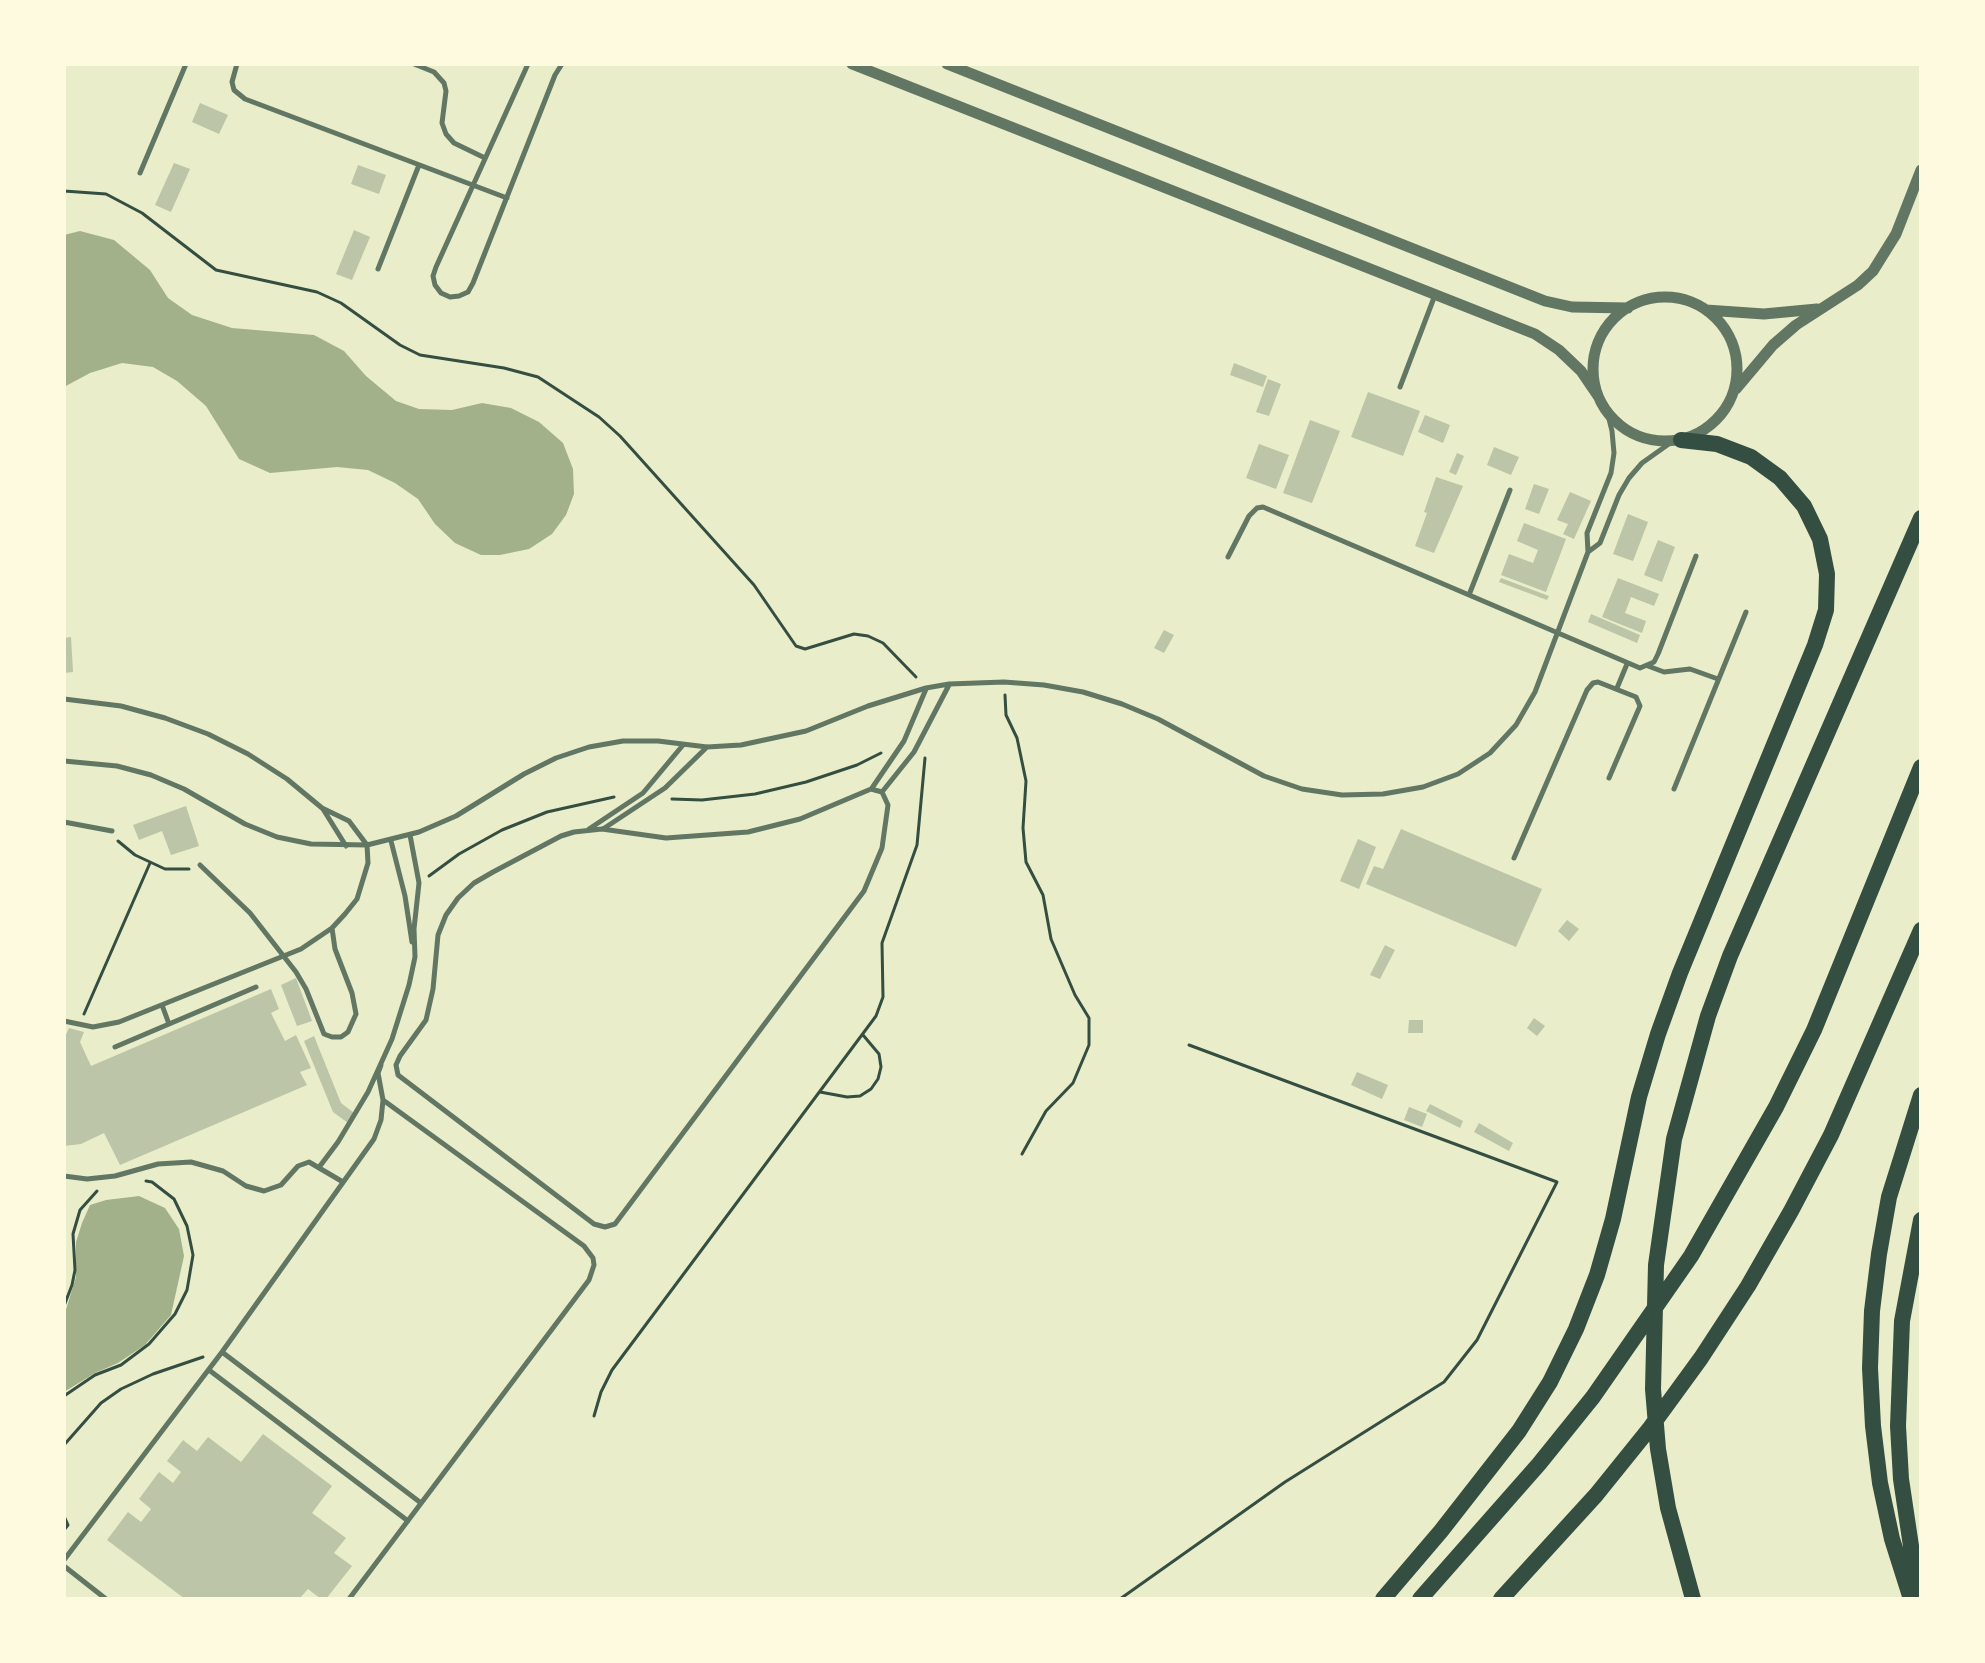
<!DOCTYPE html>
<html>
<head>
<meta charset="utf-8">
<style>
  body { margin:0 }
  #map { position:relative; width:1985px; height:1663px; overflow:hidden; background:#e9edc9; font-family:Poppins,sans-serif }
  canvas { display:block }
  .frame { position:absolute; inset:0; border:66px solid #fefae0; pointer-events:none }
</style>
</head>
<body>
<div id="map">
<canvas width="1985" height="1663"></canvas>
<div class="frame"></div>
</div>
<script>
const context = document.querySelector('canvas').getContext('2d');
context.lineJoin = 'round';
function paint(path, color) { context.fillStyle = color; context.fill(path, 'evenodd'); }
const toPath = rows => new Path2D(rows.map(r => 'M' + r).join(''));
function strokePath(path, color, width, dash) { context.strokeStyle = color; context.lineWidth = width; context.lineCap = dash ? 'butt' : 'round'; context.setLineDash(dash || []); context.stroke(path); }
const water = toPath([
  [80,231,114,240,150,270,168,298,192,315,232,328,314,335,344,351,366,376,396,401,419,409,452,410,482,403,511,408,539,422,563,443,573,469,574,494,566,515,552,534,529,549,500,555,481,555,455,543,435,524,418,499,395,483,368,470,337,467,270,473,239,459,206,406,177,381,153,367,122,363,90,373,64,387,64,235],
  [139,1196,165,1208,179,1229,184,1256,171,1315,145,1345,118,1363,95,1373,64,1392,64,1316,76,1277,76,1242,82,1223,90,1205,106,1200]
]);
const building = toPath([
  [200,103,228,115,219,134,192,122],
  [174,163,190,169,171,212,155,205],
  [358,165,386,175,379,194,351,184],
  [354,230,370,237,352,280,336,274],
  [1234,363,1267,376,1263,387,1230,375],
  [1268,379,1281,384,1269,416,1256,412],
  [1368,392,1420,411,1403,456,1351,437],
  [1425,415,1450,425,1443,443,1418,432],
  [1310,420,1340,431,1312,503,1283,493],
  [1259,444,1289,455,1276,489,1246,478],
  [1494,447,1519,457,1511,475,1487,465],
  [1457,453,1464,456,1456,475,1449,472],
  [1436,477,1463,486,1434,553,1415,546,1427,513,1424,512],
  [1534,484,1549,489,1539,514,1525,509],
  [1570,492,1591,501,1574,539,1563,534,1568,524,1557,520],
  [1628,514,1648,522,1633,561,1613,554],
  [1524,523,1566,539,1546,592,1501,575,1509,554,1533,563,1538,550,1517,541],
  [1658,540,1675,547,1662,582,1644,575],
  [1501,578,1549,596,1547,600,1499,582],
  [1618,578,1659,594,1654,606,1631,597,1625,613,1646,621,1642,633,1602,617],
  [1591,614,1640,635,1637,643,1588,622],
  [1164,630,1174,635,1164,653,1154,648],
  [71,637,73,672,64,673,64,638],
  [186,806,199,846,171,855,162,831,139,840,133,825],
  [1401,829,1542,889,1516,947,1366,884,1374,866,1383,869],
  [1358,839,1376,847,1359,889,1340,881],
  [1567,920,1579,929,1569,941,1558,931],
  [1385,945,1395,950,1380,979,1370,975],
  [296,978,312,1021,297,1026,281,985],
  [271,989,279,1009,271,1013,285,1041,296,1035,311,1068,300,1072,307,1085,120,1165,104,1133,81,1144,64,1146,64,1039,69,1028,84,1032,80,1042,91,1066],
  [1534,1018,1545,1026,1537,1036,1527,1028],
  [1409,1020,1423,1020,1423,1033,1408,1033],
  [314,1036,341,1103,354,1113,348,1123,333,1112,304,1041],
  [1357,1072,1388,1085,1382,1099,1351,1085],
  [1430,1104,1463,1121,1460,1128,1426,1111],
  [1409,1107,1427,1114,1422,1127,1404,1120],
  [1479,1123,1513,1143,1509,1151,1474,1132],
  [263,1434,332,1486,312,1513,346,1538,334,1553,352,1566,326,1599,321,1599,308,1589,299,1599,185,1599,107,1540,128,1512,141,1522,151,1509,139,1499,159,1472,173,1483,181,1472,167,1461,183,1440,197,1451,208,1437,241,1462]
]);
const path = toPath([
  [64,191,106,194,142,213,216,270,317,292,341,303,400,345,420,355,504,368,538,377,599,417,620,436,754,585,796,646,805,649,854,634,868,636,883,643,916,677],
  [1005,695,1006,715,1017,738,1026,781,1023,828,1026,862,1043,895,1051,939,1075,995,1089,1018,1089,1045,1073,1083,1046,1111,1022,1154],
  [672,799,702,800,755,794,806,782,857,765,881,753],
  [118,841,135,855,165,869,189,869],
  [429,876,459,854,502,830,547,812,614,797],
  [84,1014,150,863],
  [820,1092,847,1097,860,1096,871,1089,878,1079,881,1067,879,1054,863,1035],
  [64,1306,72,1285,75,1270,73,1234,80,1210,97,1191],
  [64,1396,95,1375,121,1365,149,1344,175,1314,187,1290,193,1255,187,1226,174,1199,152,1182,146,1181],
  [594,1416,601,1392,612,1370,876,1016,883,997,882,943,917,845,925,758],
  [64,1445,101,1403,121,1389,153,1374,203,1357],
  [64,1516,68,1525,64,1530],
  [1120,1599,1285,1482,1444,1382,1477,1340,1557,1182,1189,1045]
]);
const service = toPath([
  [237,64,232,82,234,90,245,99,507,198],
  [414,64,434,72,444,83,446,91,442,123,446,134,454,143,485,158],
  [528,64,436,267,433,276,435,285,441,293,450,297,459,296,468,292,473,283,555,75,562,64],
  [140,173,186,64],
  [378,269,419,165],
  [1400,387,1435,295],
  [1588,552,1600,543,1619,495,1629,478,1642,463,1673,441],
  [1228,557,1249,516,1257,508,1263,507,1640,668,1654,662,1658,654,1696,556],
  [1469,595,1510,490],
  [1648,666,1664,672,1690,669,1718,679],
  [1617,688,1627,664],
  [64,699,121,706,165,718,208,734,248,754,287,779,322,808,349,821,367,845,368,863,357,899,345,914,332,928,301,949,119,1022,93,1027,64,1021],
  [64,761,117,766,151,775,184,789,245,824,277,837,311,844,367,845,419,832,456,816,524,774,556,758,589,747,623,741,658,741,707,747,741,745,806,731,868,706,926,688,949,684,1004,682,1044,685,1083,692,1122,704,1158,719,1264,776,1302,789,1342,795,1383,794,1423,787,1458,774,1490,753,1516,725,1535,692,1588,552,1587,533,1611,473,1614,453,1612,431,1607,411],
  [872,788,904,741,926,689],
  [871,789,882,792,888,805,882,848,864,891,615,1224,605,1227,594,1224,398,1075,396,1065,400,1056,426,1020,433,989,438,935,446,915,458,898,474,883,493,872,561,836,574,832,602,829,666,838,748,832,800,819,871,789],
  [1674,789,1746,612],
  [882,792,914,752,949,685],
  [323,809,346,846],
  [64,822,112,831],
  [589,829,643,793,683,745],
  [603,829,665,788,707,747],
  [391,841,405,896,412,942],
  [1514,858,1587,690,1593,683,1598,682,1636,697,1640,706,1609,778],
  [200,865,250,913,296,972,306,989,324,1034,332,1037,341,1037,348,1032,356,1014,352,993,335,949,332,928],
  [162,1005,169,1024],
  [115,1047,256,987],
  [320,1166,338,1142,368,1092,392,1039,409,985,415,957,414,929,419,883,410,835],
  [64,1176,87,1179,115,1176,158,1164,191,1162,223,1171,246,1186,264,1191,281,1185,298,1166,309,1162,343,1182],
  [222,1352,421,1503],
  [209,1370,408,1521],
  [64,1560,222,1352,374,1139,381,1120,383,1100,378,1073,381,1065],
  [64,1566,106,1599],
  [349,1599,589,1280,594,1265,593,1258,584,1246,383,1100]
]);
const tertiary = toPath([
  [852,64,1535,334,1559,350,1581,371,1598,396],
  [947,64,1545,301,1572,307,1628,308],
  '1593 369a72 72 0 1 1 144 0a72 72 0 1 1-144 0Z',
  [1706,310,1764,314,1817,309],
  [1736,389,1773,345,1796,325,1858,285,1873,271,1896,234,1921,170]
]);
const motorway = toPath([
  [1918,1593,1901,1479,1898,1426,1902,1321,1921,1220],
  [1383,1599,1441,1531,1519,1431,1550,1382,1576,1329,1597,1275,1613,1219,1639,1097,1658,1034,1680,973,1815,645,1826,610,1827,574,1820,539,1804,506,1780,478,1751,457,1717,444,1681,440],
  [1420,1599,1539,1464,1593,1397,1691,1256,1776,1107,1814,1030,1921,767],
  [1501,1599,1596,1495,1650,1428,1701,1358,1748,1286,1791,1211,1831,1135,1921,930],
  [1693,1599,1668,1508,1658,1449,1653,1389,1656,1265,1674,1139,1708,1016,1730,956,1921,518],
  [1911,1599,1892,1539,1880,1483,1873,1426,1870,1368,1872,1311,1879,1254,1889,1197,1921,1095]
]);
paint(water, '#a3b18a');
paint(building, '#bcc5a7');
strokePath(path, '#344e41', 3);
strokePath(service, '#617663', 5);
strokePath(tertiary, '#617663', 11);
strokePath(motorway, '#344e41', 16);
</script>
</body>
</html>
